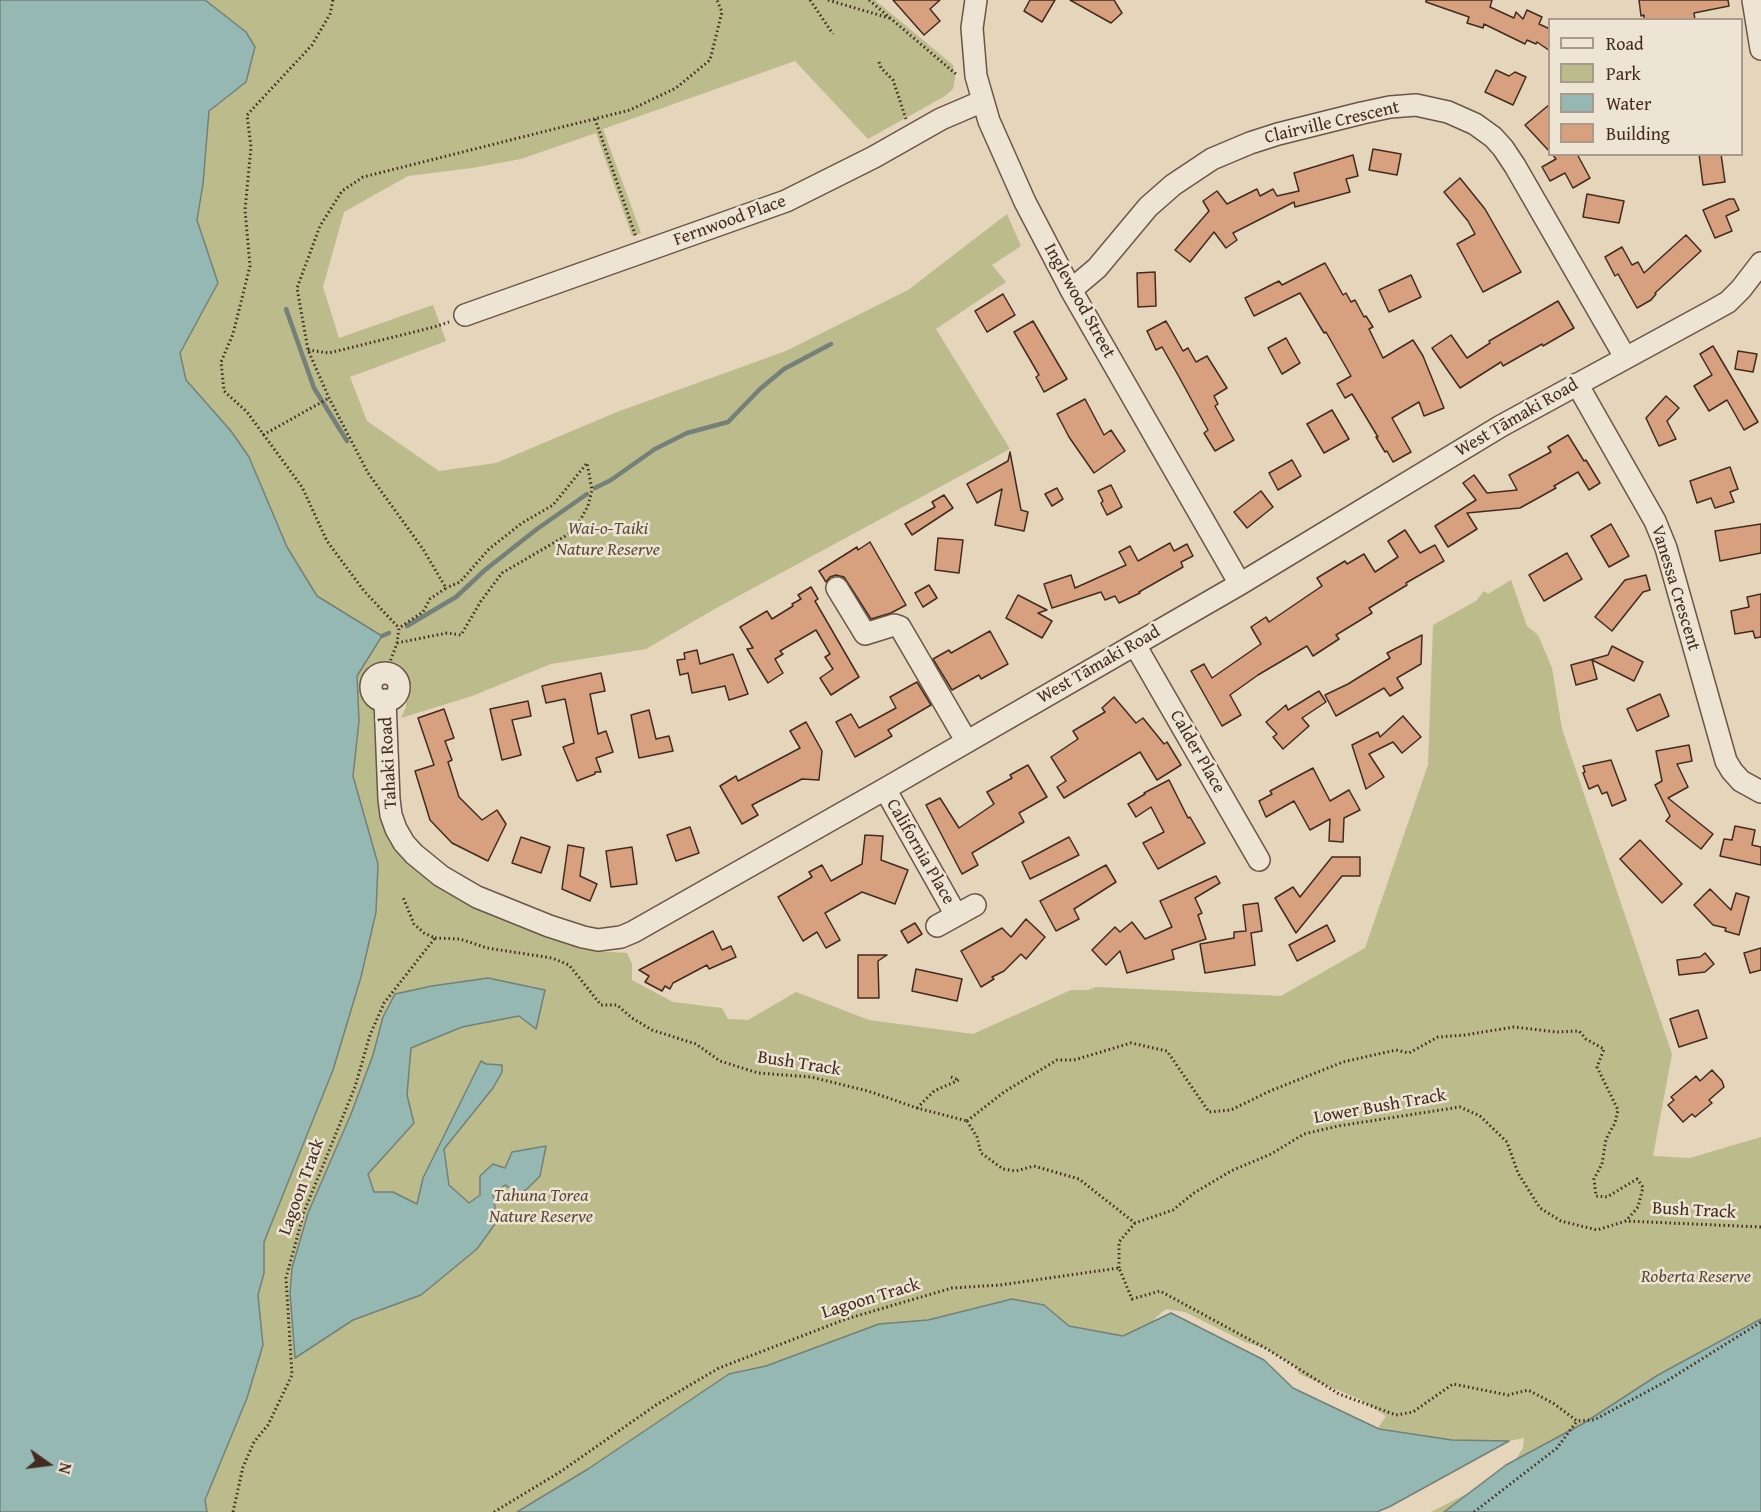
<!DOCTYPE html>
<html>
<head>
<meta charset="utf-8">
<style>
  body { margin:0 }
  #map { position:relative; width:1761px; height:1512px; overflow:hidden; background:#e4d5bb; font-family:"Gentium Book Plus",serif }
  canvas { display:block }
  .legend { position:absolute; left:1548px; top:18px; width:195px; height:138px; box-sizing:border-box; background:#ede4d3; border:2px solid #a99a8b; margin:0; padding:8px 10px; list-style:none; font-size:18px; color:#432b1f }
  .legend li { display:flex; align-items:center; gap:12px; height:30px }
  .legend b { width:30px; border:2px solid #a99a8b }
  .north { position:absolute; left:18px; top:1434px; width:60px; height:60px; -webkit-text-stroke:4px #ede4d3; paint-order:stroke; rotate:104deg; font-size:16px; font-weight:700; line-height:24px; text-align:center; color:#432b1f }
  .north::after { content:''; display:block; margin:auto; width:21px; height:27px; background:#432b1f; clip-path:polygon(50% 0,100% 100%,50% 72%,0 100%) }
</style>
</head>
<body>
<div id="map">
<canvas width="1761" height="1512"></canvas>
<ul class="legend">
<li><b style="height:8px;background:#ede4d3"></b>Road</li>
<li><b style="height:16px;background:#bbbb8c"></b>Park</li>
<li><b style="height:16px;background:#95b8b3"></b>Water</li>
<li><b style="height:16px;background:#d7a17f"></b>Building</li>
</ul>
<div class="north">N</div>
</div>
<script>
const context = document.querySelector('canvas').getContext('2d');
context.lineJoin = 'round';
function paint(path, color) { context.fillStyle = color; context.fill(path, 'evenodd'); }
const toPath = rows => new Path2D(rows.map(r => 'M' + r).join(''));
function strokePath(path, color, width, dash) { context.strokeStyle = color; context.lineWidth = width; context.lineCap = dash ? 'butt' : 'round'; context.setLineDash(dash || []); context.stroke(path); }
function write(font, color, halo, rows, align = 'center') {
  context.font = font + ' "Gentium Book Plus",serif'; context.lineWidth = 5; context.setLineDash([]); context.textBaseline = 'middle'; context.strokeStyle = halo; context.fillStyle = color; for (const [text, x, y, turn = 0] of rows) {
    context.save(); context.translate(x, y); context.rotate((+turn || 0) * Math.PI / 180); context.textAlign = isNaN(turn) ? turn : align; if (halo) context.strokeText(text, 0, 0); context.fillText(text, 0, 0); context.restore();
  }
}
const green = toPath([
  [0,0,875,0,953,65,955,78,953,89,945,96,868,139,795,61,603,129,641,233,632,236,596,133,521,159,472,168,408,176,344,212,323,287,339,338,433,305,446,341,350,377,367,421,439,471,496,463,617,412,786,351,908,290,1007,214,1021,246,992,265,1006,282,936,329,1010,449,720,606,646,649,551,664,472,696,401,718,406,707,406,696,409,685,405,673,395,665,384,664,370,670,364,682,365,698,375,710,377,774,380,812,410,864,427,879,481,910,579,947,593,951,627,953,632,964,632,980,673,1002,722,1008,728,1019,748,1020,796,992,869,1020,973,1034,1071,990,1088,990,1096,987,1281,996,1365,948,1428,765,1433,625,1476,601,1484,591,1488,594,1511,580,1527,626,1538,635,1552,668,1562,729,1672,1054,1653,1156,1690,1158,1761,1137,1761,1319,1658,1375,1605,1409,1603,1417,1471,1512,1431,1512,1468,1493,1516,1459,1523,1448,1524,1438,1509,1441,1389,1507,1377,1512,0,1512],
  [1166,1309,1185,1312,1245,1342,1267,1349,1296,1367,1299,1374,1359,1399,1386,1416,1378,1428,1293,1388,1264,1360,1171,1313,1152,1321]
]);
const water = toPath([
  [0,0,205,0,246,32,255,47,246,82,209,111,203,184,197,220,218,283,180,353,186,380,231,431,249,457,287,547,317,596,382,636,357,676,359,721,353,776,378,864,376,912,361,977,333,1070,264,1242,264,1273,258,1295,263,1345,247,1398,205,1500,207,1512,0,1512,0,0],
  [488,978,545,990,536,1029,519,1016,462,1027,411,1048,407,1095,414,1123,368,1174,374,1192,393,1192,417,1204,423,1178,481,1061,486,1064,502,1065,502,1072,493,1088,444,1149,449,1185,469,1203,480,1195,480,1176,493,1164,505,1168,512,1152,546,1146,540,1176,526,1190,518,1193,505,1185,493,1194,497,1221,477,1249,421,1295,353,1320,295,1358,290,1293,292,1268,308,1213,351,1114,373,1055,383,1017,395,994,432,986,488,978],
  [1012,1299,1044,1305,1069,1326,1123,1336,1171,1313,1264,1360,1293,1388,1379,1429,1452,1440,1509,1441,1389,1507,1377,1512,517,1512,588,1469,729,1374,766,1366,879,1324,928,1320,1012,1299],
  [1761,1319,1761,1512,1444,1512,1506,1465,1584,1423,1658,1375,1761,1319]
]);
const stream = toPath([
  [286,309,314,388,347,441],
  [595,488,611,480,655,449,687,433,728,422,760,389,784,369,831,344],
  [407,626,456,597,485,570,537,529,587,494],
  [382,636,389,633]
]);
const building = toPath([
  [893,0,940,0,930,9,940,21,924,35,893,0],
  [1030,0,1055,0,1042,22,1024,11,1030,0],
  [1070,0,1114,0,1122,13,1111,23,1070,0],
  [1426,0,1492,0,1490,7,1514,18,1516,12,1523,19,1527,10,1542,17,1539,24,1550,29,1550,51,1537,42,1536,44,1527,40,1525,44,1484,24,1483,28,1467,23,1469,17,1426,2,1426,0],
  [1639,0,1728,0,1729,6,1694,13,1695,20,1644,20,1644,15,1641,16,1639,0],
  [1496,70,1509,76,1515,72,1526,77,1513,105,1485,92,1496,70],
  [1550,104,1550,152,1525,125,1550,104],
  [1373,149,1401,154,1397,175,1369,170,1373,149],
  [1552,154,1577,154,1590,178,1573,188,1565,173,1550,181,1542,167,1556,159,1552,154],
  [1699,154,1721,154,1725,182,1703,185,1699,154],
  [1353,155,1358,176,1346,179,1350,192,1295,207,1294,202,1233,233,1237,240,1226,248,1214,232,1190,262,1175,250,1209,211,1203,201,1217,191,1227,204,1257,189,1260,196,1273,189,1277,196,1299,191,1294,173,1353,155],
  [1460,178,1485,209,1521,272,1483,292,1457,244,1475,234,1468,221,1444,192,1460,178],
  [1587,194,1624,201,1619,223,1583,217,1587,194],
  [1729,199,1734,199,1739,210,1726,216,1732,231,1715,238,1703,210,1729,199],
  [1686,235,1701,251,1655,293,1656,294,1651,300,1637,308,1618,274,1615,276,1605,257,1622,247,1632,265,1638,262,1644,273,1686,235],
  [1325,263,1343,295,1346,293,1351,302,1355,300,1364,317,1366,316,1373,327,1369,329,1383,358,1413,340,1423,356,1444,408,1424,416,1419,402,1392,418,1411,452,1393,462,1387,451,1385,452,1376,437,1378,437,1352,394,1345,398,1337,384,1351,376,1326,332,1324,333,1300,293,1254,316,1245,298,1279,281,1282,285,1325,263],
  [1155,272,1156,306,1138,307,1137,273,1155,272],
  [1411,275,1421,297,1389,312,1379,290,1411,275],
  [1003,294,1015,315,987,332,975,311,1003,294],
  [1558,301,1574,328,1543,346,1542,344,1503,366,1501,362,1460,388,1432,348,1451,335,1467,358,1490,343,1489,341,1558,301],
  [1033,321,1067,379,1044,392,1036,377,1039,375,1014,332,1033,321],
  [1166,321,1183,351,1188,348,1196,362,1207,356,1227,388,1214,396,1218,404,1215,406,1234,440,1215,451,1204,433,1208,430,1178,375,1162,347,1156,350,1147,331,1166,321],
  [1286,338,1300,363,1282,374,1268,348,1286,338],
  [1713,346,1758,422,1744,430,1727,400,1709,411,1694,386,1712,375,1700,354,1713,346],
  [1738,351,1757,354,1753,372,1735,369,1738,351],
  [1666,396,1679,408,1667,421,1676,439,1659,446,1646,418,1666,396],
  [1085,399,1104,435,1111,430,1125,451,1094,473,1069,437,1057,414,1085,399],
  [1332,410,1349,439,1324,453,1307,424,1332,410],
  [1568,435,1584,461,1586,460,1600,483,1589,490,1578,472,1554,486,1556,488,1520,508,1467,513,1477,529,1448,547,1435,526,1476,500,1463,483,1474,475,1487,493,1517,490,1509,475,1551,452,1548,447,1568,435],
  [1010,452,1021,510,1028,512,1024,531,995,525,1002,489,977,503,967,484,1008,461,1010,452],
  [1292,460,1301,476,1278,490,1269,473,1292,460],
  [1730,467,1738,489,1730,492,1734,502,1715,508,1711,498,1697,503,1690,481,1730,467],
  [1111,485,1122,507,1107,515,1101,503,1103,501,1098,491,1111,485],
  [1057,488,1063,499,1052,506,1045,494,1057,488],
  [1261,491,1273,507,1247,528,1234,512,1261,491],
  [944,495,953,508,912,535,905,524,935,507,932,502,944,495],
  [1611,524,1629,556,1609,567,1591,536,1611,524],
  [1761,524,1761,553,1720,561,1715,531,1761,524],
  [1405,530,1420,553,1435,545,1444,561,1406,583,1407,585,1369,608,1372,613,1336,635,1339,639,1313,656,1307,646,1258,675,1230,695,1241,715,1222,726,1191,671,1204,664,1212,678,1261,644,1251,627,1266,617,1269,622,1322,586,1317,578,1345,561,1347,564,1364,554,1375,572,1398,557,1388,541,1405,530],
  [938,538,963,540,959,573,935,570,938,538],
  [870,542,906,605,891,613,871,619,844,577,836,575,830,577,826,582,819,571,857,547,858,550,870,542],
  [1170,543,1174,551,1187,544,1193,556,1181,562,1183,567,1139,592,1140,593,1119,603,1115,596,1105,600,1101,592,1052,608,1044,584,1071,575,1075,588,1126,565,1119,552,1130,546,1138,561,1170,543],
  [1567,553,1582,579,1544,601,1529,575,1567,553],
  [1646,575,1650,590,1643,592,1612,631,1595,617,1625,580,1646,575],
  [929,585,937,598,923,607,915,593,929,585],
  [811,587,818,599,815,601,859,677,831,695,820,678,833,669,825,657,830,654,816,630,780,651,783,654,775,659,783,673,768,683,747,649,753,648,740,627,767,611,772,619,793,606,792,604,801,599,798,595,811,587],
  [1761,594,1761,637,1755,638,1753,631,1735,634,1731,611,1749,607,1747,597,1761,594],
  [1018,595,1047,610,1038,613,1052,621,1042,638,1006,618,1018,595],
  [990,631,1008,664,981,679,979,675,952,690,933,659,949,650,951,653,990,631],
  [1422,635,1421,664,1397,678,1403,688,1390,696,1384,688,1336,716,1325,695,1348,684,1390,658,1387,653,1422,635],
  [1612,646,1643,662,1634,681,1592,660,1597,679,1576,685,1571,665,1608,655,1612,646],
  [697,650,700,664,733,654,748,694,729,700,725,686,692,693,688,673,680,675,677,660,685,659,684,653,697,650],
  [601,673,605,691,590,694,598,734,606,731,613,752,596,758,601,772,595,772,595,774,577,781,563,747,574,743,565,699,546,703,542,686,601,673],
  [917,682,931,705,888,730,892,736,855,757,836,722,851,714,859,728,896,708,890,697,917,682],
  [1319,691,1326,702,1302,718,1309,726,1283,749,1273,737,1277,734,1266,722,1286,705,1288,710,1319,691],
  [1660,694,1669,716,1637,731,1627,709,1660,694],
  [1114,697,1136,723,1143,718,1164,744,1167,742,1181,765,1157,780,1140,752,1064,798,1057,787,1066,781,1051,757,1078,739,1073,731,1105,712,1102,708,1114,697],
  [528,701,531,716,512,720,521,755,502,760,490,709,528,701],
  [444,709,454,738,445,741,452,760,448,762,459,797,482,820,497,810,506,824,488,861,452,843,430,820,415,771,434,765,418,718,444,709],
  [649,710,656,739,669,736,673,751,639,758,631,715,649,710],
  [1403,716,1421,737,1402,753,1393,742,1369,754,1384,777,1366,789,1352,745,1378,732,1380,737,1403,716],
  [806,722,822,751,819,780,802,779,752,805,758,815,742,824,720,786,736,776,738,781,800,748,790,731,806,722],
  [1689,745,1692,761,1677,764,1688,787,1668,798,1713,834,1701,849,1666,821,1670,816,1655,785,1662,781,1656,751,1689,745],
  [1611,760,1626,800,1612,806,1607,792,1602,794,1598,785,1589,789,1583,773,1585,772,1583,766,1611,760],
  [1028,765,1047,797,1019,813,1024,822,972,853,978,865,962,874,926,805,940,798,959,828,994,804,987,792,1012,778,1010,775,1028,765],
  [1313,768,1330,801,1349,790,1360,810,1344,818,1343,842,1329,841,1330,819,1310,830,1294,801,1266,817,1259,801,1272,794,1270,791,1313,768],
  [1169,780,1188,818,1190,817,1205,843,1158,869,1143,843,1164,832,1151,807,1136,817,1128,804,1145,794,1144,793,1169,780],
  [1735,826,1755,830,1752,845,1761,847,1761,865,1720,856,1724,839,1732,840,1735,826],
  [690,827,699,853,676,861,667,835,690,827],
  [865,835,883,836,881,860,908,870,895,904,862,892,825,913,840,940,826,948,817,932,803,941,778,897,812,877,809,872,822,865,831,881,862,864,865,835],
  [521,837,550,847,541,873,512,863,521,837],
  [1069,837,1079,855,1030,879,1022,862,1069,837],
  [1640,840,1682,884,1662,903,1620,859,1640,840],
  [568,845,584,848,580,876,597,884,590,901,562,889,568,845],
  [632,847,637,884,611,887,606,851,632,847],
  [1332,857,1360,857,1360,876,1342,876,1296,933,1275,898,1293,887,1300,897,1332,857],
  [1106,865,1116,882,1074,909,1079,919,1056,931,1040,901,1106,865],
  [1216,876,1220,883,1195,898,1202,913,1198,915,1206,939,1172,950,1174,959,1127,973,1120,951,1106,965,1092,950,1115,927,1120,932,1132,922,1145,939,1172,927,1160,901,1216,876],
  [1710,889,1731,910,1736,893,1749,897,1739,935,1725,931,1726,928,1713,925,1694,905,1710,889],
  [1258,903,1262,931,1251,933,1255,965,1205,973,1200,944,1234,938,1234,932,1246,931,1243,905,1258,903],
  [1026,919,1045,937,1026,959,1021,954,1004,971,992,977,994,979,981,987,961,951,1002,928,1011,937,1026,919],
  [915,923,922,934,908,943,901,931,915,923],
  [1327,925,1335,941,1297,961,1289,945,1327,925],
  [713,931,722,950,731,946,736,957,709,969,707,965,673,983,670,989,665,986,662,991,645,982,649,976,639,970,713,931],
  [1761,948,1761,970,1750,973,1744,953,1761,948],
  [1705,953,1714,964,1705,972,1679,975,1677,960,1700,957,1705,953],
  [858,955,887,955,878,961,879,998,858,998,858,955],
  [916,969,962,979,957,1001,912,991,916,969],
  [1698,1010,1707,1038,1679,1047,1670,1019,1698,1010],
  [1712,1070,1722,1081,1724,1087,1709,1100,1712,1103,1695,1117,1692,1114,1683,1122,1668,1105,1674,1100,1671,1097,1696,1076,1700,1081,1712,1070]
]);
const path = toPath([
  [333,0,330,14,312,45,247,115,251,147,245,210,250,266,233,334,221,362,224,391,247,412,302,487,327,541,364,591,399,628],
  [810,0,833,34],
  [828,0,889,18],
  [869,0,957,75],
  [879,62,881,68,893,80,906,119],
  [595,119,636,237],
  [308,350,329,353,434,327,449,322],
  [263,435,329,398],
  [397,643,447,633,461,635,481,601,502,573,574,531,588,506,592,490,587,463,553,505,522,523,489,549,460,582,446,588],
  [386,673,397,643,399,628,423,612,430,599,446,588,423,549,368,473,329,398,308,350,297,288,320,226,342,191,363,177,630,110,676,88,710,60,722,12,717,0],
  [435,938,460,939,487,948,552,958,569,965,601,1005,617,1005,632,1018,652,1030,696,1044,720,1061,758,1073,811,1077,868,1091,917,1108,967,1121],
  [917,1108,934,1091,959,1080,951,1077],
  [967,1121,1004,1092,1057,1060,1074,1060,1131,1043,1167,1051,1209,1112,1231,1110,1270,1091,1343,1062,1396,1050,1409,1053,1438,1037,1465,1035,1514,1027,1557,1032,1579,1031,1586,1039,1604,1049,1597,1067,1618,1110,1615,1123,1606,1139,1602,1164,1594,1179,1596,1196,1607,1197,1637,1179,1643,1187,1638,1207,1626,1221],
  [967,1121,977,1137,981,1153,1003,1169,1016,1171,1034,1166,1079,1179,1135,1223,1173,1210,1194,1193,1231,1171,1271,1154,1304,1134,1338,1126,1460,1107,1480,1116,1507,1142,1518,1173,1540,1208,1561,1221,1597,1230,1626,1221,1761,1227],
  [1119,1268,1119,1242,1135,1223],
  [233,1512,243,1467,254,1442,268,1425,292,1375,286,1278,304,1212,355,1087,370,1035,384,1003,435,938,424,933,414,924,403,897],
  [494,1512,560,1472,656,1405,719,1368,846,1319,952,1288,1000,1285,1119,1268,1132,1299,1160,1291,1267,1349,1339,1394,1396,1415,1413,1412,1453,1384,1508,1395,1528,1390,1553,1403,1577,1421,1594,1420,1665,1382,1761,1322],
  [1474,1512,1557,1448,1577,1421]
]);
const minor = toPath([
  [976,0,972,28,976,76,989,121,1025,202,1071,290,1240,584],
  [1753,0,1761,49],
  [1071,290,1097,268,1148,207,1173,185,1212,159,1250,143,1278,134,1362,113,1390,107,1416,105,1448,112,1475,124,1493,137,1503,148,1515,166,1625,357],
  [465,315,786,201,874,157,941,119,983,101],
  [1577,384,1655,521,1666,548,1726,761,1732,771,1741,781,1761,792],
  [837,588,865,634,894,625,900,627,967,742],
  [1135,645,1259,860],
  '371 687a14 14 0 1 1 28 0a14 14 0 1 1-28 0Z',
  [385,700,389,799,391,815,396,829,404,843,414,854,441,876,477,897,549,926,583,937,598,940,621,937,633,932,885,789,1240,584,1501,426,1712,311,1728,302,1741,289,1761,263],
  [885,789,956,915],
  [937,926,975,905]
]);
const streetNames = [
  ["Clairville Crescent",1332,123,-13],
  ["Fernwood Place",730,221,-20],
  ["Inglewood Street",1079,301,61],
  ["West Tāmaki Road",1517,418,-30],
  ["Vanessa Crescent",1675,588,73],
  ["West Tāmaki Road",1099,665,-30],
  ["Calder Place",1197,752,60],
  ["Tahaki Road",389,763,-93],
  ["California Place",920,852,60],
  ["Bush Track",799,1064,9],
  ["Lower Bush Track",1380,1107,-10],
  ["Lagoon Track",302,1187,-70],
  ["Bush Track",1694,1211,3],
  ["Lagoon Track",871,1299,-17]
];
const parkNames = [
  ["Wai-o-Taiki",608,529],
  ["Nature Reserve",608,550],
  ["Tahuna Torea",541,1196],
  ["Nature Reserve",541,1217],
  ["Roberta Reserve",1696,1277]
];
paint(green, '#bbbb8c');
paint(water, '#95b8b3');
strokePath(water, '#748078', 1.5);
strokePath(stream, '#748078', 4.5);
paint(building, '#d7a17f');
strokePath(building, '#432b1f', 1.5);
strokePath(minor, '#6b5646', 24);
strokePath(path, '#432b1f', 3, [1.5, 3]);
strokePath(minor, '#ede4d3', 21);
write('18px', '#432b1f', '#ede4d3', streetNames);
write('italic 18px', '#5b4835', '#ede4d3', parkNames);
</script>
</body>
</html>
